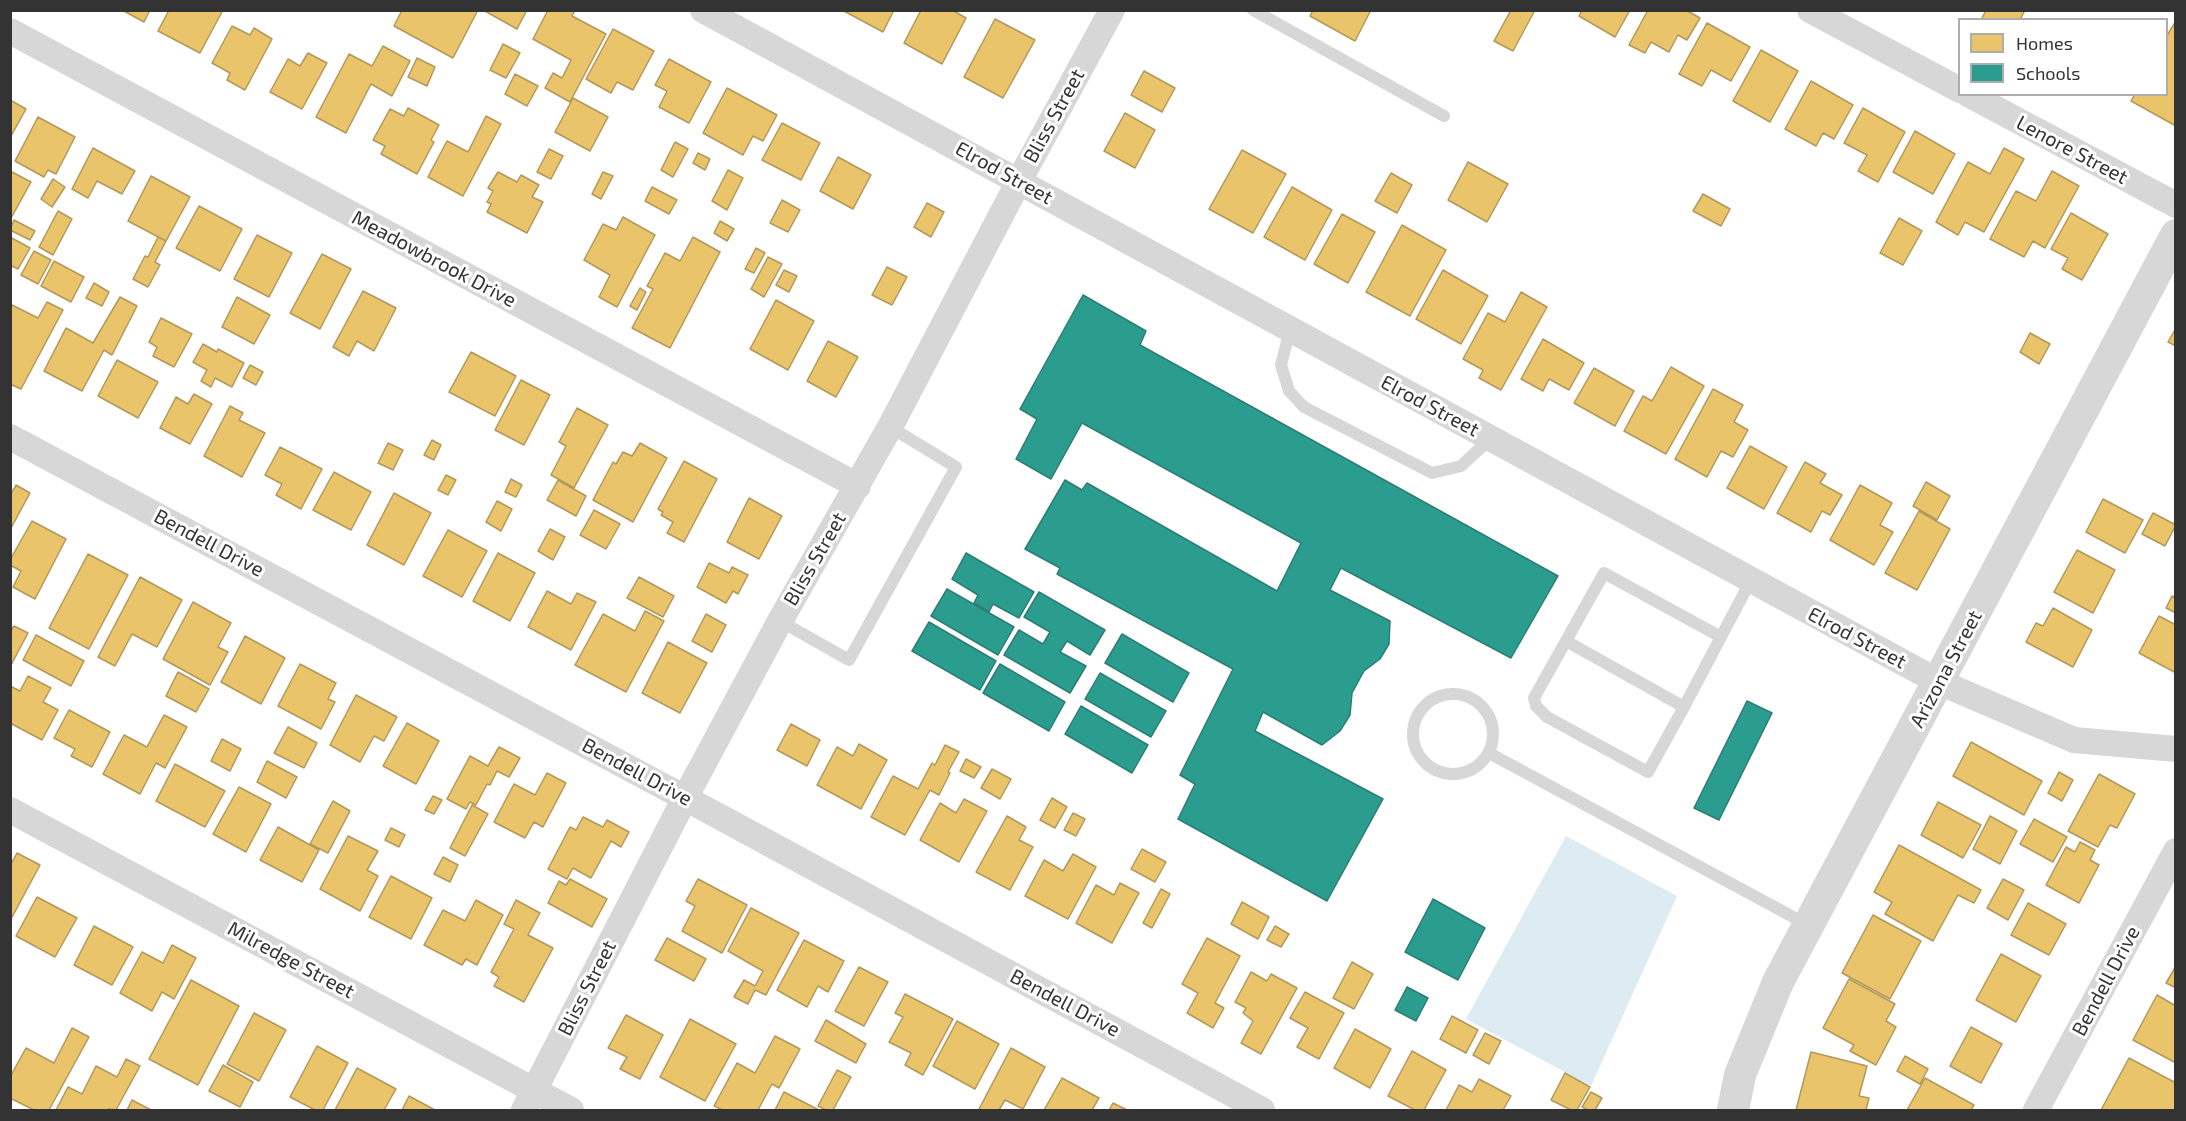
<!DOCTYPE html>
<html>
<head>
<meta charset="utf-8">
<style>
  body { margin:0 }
  #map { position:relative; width:2186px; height:1121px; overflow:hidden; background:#fff; font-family:"Exo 2",sans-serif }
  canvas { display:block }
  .frame { position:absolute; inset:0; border:12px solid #333; pointer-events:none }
  .legend { position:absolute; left:1958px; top:18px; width:210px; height:78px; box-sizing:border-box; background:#fff; border:2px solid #adadad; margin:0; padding:8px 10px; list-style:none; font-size:18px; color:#333 }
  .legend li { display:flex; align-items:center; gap:12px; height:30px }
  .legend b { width:30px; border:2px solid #adadad }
</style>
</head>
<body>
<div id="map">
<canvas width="2186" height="1121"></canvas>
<div class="frame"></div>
<ul class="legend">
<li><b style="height:16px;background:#e9c46a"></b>Homes</li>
<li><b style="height:16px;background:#2a9d8f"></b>Schools</li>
</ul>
</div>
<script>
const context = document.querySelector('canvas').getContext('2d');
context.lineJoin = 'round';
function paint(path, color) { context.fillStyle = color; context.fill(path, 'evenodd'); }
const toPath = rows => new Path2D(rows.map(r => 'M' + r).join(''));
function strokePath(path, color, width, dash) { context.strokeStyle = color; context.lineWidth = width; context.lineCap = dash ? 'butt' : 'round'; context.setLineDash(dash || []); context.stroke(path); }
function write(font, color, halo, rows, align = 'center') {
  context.font = font + ' "Exo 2",sans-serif'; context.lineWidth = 6; context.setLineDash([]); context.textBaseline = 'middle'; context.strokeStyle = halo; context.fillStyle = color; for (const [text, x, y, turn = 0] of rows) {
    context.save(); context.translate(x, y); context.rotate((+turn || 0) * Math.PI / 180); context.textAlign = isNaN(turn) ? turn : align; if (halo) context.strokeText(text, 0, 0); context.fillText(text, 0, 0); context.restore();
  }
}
const water = toPath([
  [1566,836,1677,896,1591,1086,1466,1019]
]);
const homes = toPath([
  [122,10,150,10,144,22,122,10],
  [169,10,223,10,200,53,158,31,169,10],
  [402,10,478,10,453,58,394,26,402,10],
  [483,10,527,10,517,29,483,10],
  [548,10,575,10,572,16,606,34,570,102,545,88,553,73,562,78,571,60,533,39,548,10],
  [842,10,894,10,883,32,842,10],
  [921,10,952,10,966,18,942,64,904,43,921,10],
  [1313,10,1371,10,1355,41,1310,16,1313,10],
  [1511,10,1535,10,1513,51,1494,41,1511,10],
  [1582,10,1630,10,1615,37,1579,16,1582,10],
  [1648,10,1686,10,1700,18,1687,40,1678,35,1669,52,1651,42,1645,53,1629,45,1648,10],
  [1986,10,2025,10,2020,20,1981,20,1986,10],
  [995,19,1035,40,1003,98,964,77,995,19],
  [2176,21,2176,126,2131,101,2135,94,2166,94,2166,37,2176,21],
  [1707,23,1750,47,1731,81,1711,70,1702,86,1679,74,1707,23],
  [232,26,250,35,254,28,272,39,245,90,227,80,230,73,212,63,232,26],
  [613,29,654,51,633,90,617,82,611,93,586,79,613,29],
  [503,44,520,53,506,78,490,70,503,44],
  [383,46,410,61,392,96,371,84,346,133,316,117,349,54,372,66,383,46],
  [1761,50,1798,71,1770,122,1733,101,1761,50],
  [308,53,327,63,302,109,270,92,288,59,300,66,308,53],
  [417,58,435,67,427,86,408,77,417,58],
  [669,59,711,82,689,123,659,107,667,91,655,85,669,59],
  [1144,71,1175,88,1162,112,1131,95,1144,71],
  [515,74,538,86,527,106,505,94,515,74],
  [1811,81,1853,105,1834,139,1823,133,1816,146,1785,129,1811,81],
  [727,88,777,115,763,141,753,136,743,155,703,133,727,88],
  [573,98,608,117,590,151,555,132,573,98],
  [10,100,26,109,10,138,10,100],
  [408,108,439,125,431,140,434,142,417,174,381,154,385,146,373,140,390,109,404,116,408,108],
  [1863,108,1905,132,1878,182,1858,171,1867,155,1844,143,1863,108],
  [1125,113,1155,130,1135,168,1104,151,1125,113],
  [486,116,501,124,463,196,428,177,447,141,468,152,486,116],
  [38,117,75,137,56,174,48,170,44,177,15,161,38,117],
  [782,123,820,143,801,180,762,160,782,123],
  [1915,131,1955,154,1933,194,1893,172,1915,131],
  [675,142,688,149,673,177,661,170,675,142],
  [93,148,135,171,122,194,97,181,88,198,72,189,93,148],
  [2004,148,2024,159,1984,232,1965,222,1958,235,1936,222,1968,162,1990,174,2004,148],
  [549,149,563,156,551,179,537,172,549,149],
  [1242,150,1286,174,1253,233,1209,209,1242,150],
  [698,153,710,159,705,170,693,163,698,153],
  [838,157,871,175,853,209,820,191,838,157],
  [1468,162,1508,184,1487,222,1448,200,1468,162],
  [728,170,743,178,727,210,712,201,728,170],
  [10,171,31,182,10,220,10,171],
  [2052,171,2079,186,2045,248,2033,241,2024,257,1990,239,2016,191,2036,201,2052,171],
  [498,172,517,182,521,175,539,185,532,197,543,202,527,233,487,212,491,204,487,202,493,191,488,188,498,172],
  [603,172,613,176,601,199,592,194,603,172],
  [1391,173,1412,185,1397,213,1375,201,1391,173],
  [151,176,190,197,166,241,128,221,151,176],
  [53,179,65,187,52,207,41,199,53,179],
  [652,187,677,200,669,214,645,201,652,187],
  [1292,187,1332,210,1305,260,1264,237,1292,187],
  [1703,194,1730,209,1721,226,1693,211,1703,194],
  [782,200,800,210,788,232,770,223,782,200],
  [927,203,944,212,931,237,914,227,927,203],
  [199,206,242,229,220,271,176,248,199,206],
  [58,211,72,219,53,255,39,247,58,211],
  [2071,213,2108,234,2082,280,2062,269,2068,258,2051,249,2071,213],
  [1342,214,1375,232,1348,283,1314,264,1342,214],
  [623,217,655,235,617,307,599,297,610,275,584,260,603,224,616,230,623,217],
  [1899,218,1922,231,1903,265,1880,253,1899,218],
  [14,220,35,231,30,240,10,230,14,220],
  [720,221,734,229,727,241,714,233,720,221],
  [1402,225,1446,250,1410,316,1366,292,1402,225],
  [257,235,292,253,269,297,234,279,257,235],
  [10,237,30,248,18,269,10,265,10,237],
  [158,237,166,241,155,262,160,265,148,287,133,279,145,256,148,257,158,237],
  [693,237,720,252,670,348,632,328,653,289,647,286,665,253,680,261,693,237],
  [756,248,765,253,754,273,745,269,756,248],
  [34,251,51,260,38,284,21,275,34,251],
  [322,254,351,269,320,329,290,313,322,254],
  [768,257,782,264,764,297,751,289,768,257],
  [54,261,84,277,71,302,41,286,54,261],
  [887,267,907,277,892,305,872,295,887,267],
  [784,270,797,276,789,292,776,285,784,270],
  [1443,270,1488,296,1461,344,1416,319,1443,270],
  [94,283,109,292,102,306,86,298,94,283],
  [640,288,646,292,637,310,630,306,640,288],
  [363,291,396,308,374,351,357,341,349,356,333,347,363,291],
  [1521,292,1547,307,1501,390,1479,378,1483,370,1463,359,1488,313,1505,322,1521,292],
  [120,297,137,306,112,355,104,350,82,391,44,371,66,328,93,343,120,297],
  [237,297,270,315,254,344,222,327,237,297],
  [776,300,814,321,788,370,750,349,776,300],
  [47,302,63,310,21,389,10,384,10,304,38,318,47,302],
  [161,318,192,334,174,367,153,356,157,347,149,342,161,318],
  [2176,328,2176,346,2168,342,2176,328],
  [2030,333,2050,344,2039,364,2020,352,2030,333],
  [1543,339,1584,363,1569,390,1549,379,1543,391,1521,379,1543,339],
  [828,341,858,357,836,397,807,381,828,341],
  [203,344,217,352,218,349,244,363,232,387,215,378,211,387,201,381,207,370,193,362,203,344],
  [471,352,516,376,495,416,449,392,471,352],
  [117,360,158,382,138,418,98,396,117,360],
  [250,365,263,372,256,385,243,378,250,365],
  [1671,367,1704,386,1666,454,1624,431,1643,396,1652,401,1671,367],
  [1594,368,1634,391,1615,426,1574,403,1594,368],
  [521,380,550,395,524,445,495,430,521,380],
  [1713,389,1743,405,1734,422,1748,430,1733,457,1721,451,1707,477,1675,459,1713,389],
  [194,394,212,404,190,444,160,428,176,397,188,404,194,394],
  [230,406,243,413,239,420,265,433,242,477,204,456,230,406],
  [577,408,608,425,574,488,551,475,566,446,559,442,577,408],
  [432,440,441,445,434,460,424,455,432,440],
  [388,443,403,450,393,470,378,463,388,443],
  [640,443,667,458,633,522,593,500,613,462,616,464,623,452,632,456,640,443],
  [1750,446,1787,467,1764,509,1727,488,1750,446],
  [280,447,322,469,301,509,276,495,282,484,265,475,280,447],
  [684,461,717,479,684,542,667,533,673,522,661,515,663,512,658,509,684,461],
  [1805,462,1826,474,1820,483,1842,495,1830,515,1822,511,1811,532,1777,513,1805,462],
  [334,472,371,492,351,530,313,510,334,472],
  [446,475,456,480,448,495,438,490,446,475],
  [511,479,522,485,516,497,505,492,511,479],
  [558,480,586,496,576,516,547,500,558,480],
  [1926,482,1950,496,1937,520,1913,506,1926,482],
  [16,485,30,493,10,530,10,496,16,485],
  [1860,485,1892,503,1880,525,1893,532,1874,565,1830,540,1860,485],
  [394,493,431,513,404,565,367,545,394,493],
  [749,498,782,516,759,559,727,542,749,498],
  [2103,499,2143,520,2125,553,2086,532,2103,499],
  [497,501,512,509,501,531,486,522,497,501],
  [594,510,620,524,606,549,580,535,594,510],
  [1919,511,1950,529,1917,590,1885,573,1919,511],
  [2153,513,2176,525,2165,546,2142,534,2153,513],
  [32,521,66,539,35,599,13,587,21,571,10,565,10,560,32,521],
  [550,529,565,537,553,560,538,551,550,529],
  [448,530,487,551,462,597,423,576,448,530],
  [2077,550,2115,570,2093,613,2054,592,2077,550],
  [498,553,535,573,510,621,473,601,498,553],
  [88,554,128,575,89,649,49,628,88,554],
  [709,563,729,573,732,567,748,575,738,594,733,591,726,603,697,587,709,563],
  [140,577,182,600,157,647,132,634,115,666,98,657,140,577],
  [639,577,674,596,663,617,627,598,639,577],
  [547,591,571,604,577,593,596,602,571,650,528,627,547,591],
  [2172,596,2176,598,2176,613,2166,608,2172,596],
  [193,602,231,623,218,647,228,652,210,685,163,659,193,602],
  [2053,608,2092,630,2073,667,2026,642,2036,623,2043,626,2053,608],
  [645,611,664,621,626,692,575,665,603,614,635,631,645,611],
  [706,614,726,625,712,652,692,641,706,614],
  [2159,616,2176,625,2176,673,2139,653,2159,616],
  [14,626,28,633,10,667,10,632,14,626],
  [36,635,84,661,71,686,23,660,36,635],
  [245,636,285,658,261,704,221,682,245,636],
  [668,642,707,663,680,713,642,693,668,642],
  [300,664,336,683,328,699,335,702,321,729,278,706,300,664],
  [178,672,209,689,196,712,166,696,178,672],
  [28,676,51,688,43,702,58,710,42,740,10,723,10,686,20,691,28,676],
  [356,695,397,717,384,741,374,736,360,762,330,745,356,695],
  [69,710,110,732,92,767,71,756,75,749,54,738,69,710],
  [164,715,187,727,165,768,156,763,140,794,103,774,124,735,147,747,164,715],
  [407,723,439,741,416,784,383,766,407,723],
  [791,724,820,740,807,766,777,750,791,724],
  [288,727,317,743,304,768,274,753,288,727],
  [222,739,241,749,230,771,211,761,222,739],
  [1971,742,2042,781,2024,815,1953,776,1971,742],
  [859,744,887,760,861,809,817,785,837,747,853,756,859,744],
  [945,745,959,752,948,772,950,773,939,795,930,790,905,835,871,817,893,776,918,789,932,763,935,765,945,745],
  [499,747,520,758,509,777,497,771,490,785,487,784,476,805,470,802,466,809,447,799,470,756,488,766,499,747],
  [966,759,981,767,974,778,960,771,966,759],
  [267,761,297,777,286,798,257,782,267,761],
  [175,764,225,791,205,827,156,801,175,764],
  [992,769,1011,779,1000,799,981,788,992,769],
  [2059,772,2073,780,2062,801,2048,793,2059,772],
  [547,773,566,783,543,827,534,822,525,838,494,822,514,784,535,795,547,773],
  [2099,774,2135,794,2117,828,2110,825,2098,847,2068,831,2099,774],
  [239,787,271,804,246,852,213,834,239,787],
  [433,796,442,800,434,814,425,810,433,796],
  [1052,798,1067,807,1055,828,1040,820,1052,798],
  [964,799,987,811,959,862,920,840,940,803,956,813,964,799],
  [333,801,350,811,328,853,310,844,333,801],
  [1938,802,1981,825,1963,858,1921,835,1938,802],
  [472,805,488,814,465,856,450,848,472,805],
  [1073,813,1085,819,1076,836,1064,830,1073,813],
  [1007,816,1026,827,1019,840,1033,847,1010,890,976,872,1007,816],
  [1990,816,2017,831,2000,864,1973,849,1990,816],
  [583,817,603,827,607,820,629,832,621,847,611,841,591,878,573,868,567,879,548,869,570,827,576,830,583,817],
  [2034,819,2067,837,2053,862,2020,844,2034,819],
  [278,827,319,850,302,882,260,860,278,827],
  [391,828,405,835,399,847,385,840,391,828],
  [348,836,378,851,367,870,378,876,360,911,320,889,348,836],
  [2080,842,2095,850,2090,860,2099,865,2079,903,2046,885,2066,847,2075,852,2080,842],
  [1899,845,1981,890,1974,903,1958,895,1933,941,1885,914,1892,902,1874,892,1899,845],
  [1142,849,1166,862,1155,882,1131,869,1142,849],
  [17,853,40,865,10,921,10,866,17,853],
  [1073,854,1096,867,1068,919,1025,896,1044,860,1063,871,1073,854],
  [443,857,458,865,450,882,434,874,443,857],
  [391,876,432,898,411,939,369,917,391,876],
  [570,879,607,899,592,927,548,903,559,881,566,885,570,879],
  [698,879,747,905,722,953,682,931,695,906,686,901,698,879],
  [2003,879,2024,890,2008,920,1987,908,2003,879],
  [1120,883,1139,893,1112,943,1076,923,1096,885,1114,895,1120,883],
  [1161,889,1170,894,1152,928,1143,923,1161,889],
  [37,897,77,918,55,957,16,936,37,897],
  [476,900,503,915,477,965,466,959,462,965,424,945,443,910,465,921,476,900],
  [516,900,540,913,528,935,553,948,524,1002,494,986,499,977,491,972,514,929,504,924,516,900],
  [1242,902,1269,917,1258,939,1231,924,1242,902],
  [2028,903,2066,924,2049,955,2011,935,2028,903],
  [751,908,799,933,766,995,755,990,748,1004,734,997,744,980,755,986,763,971,728,951,751,908],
  [1873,915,1921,941,1890,999,1842,973,1873,915],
  [94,926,133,947,112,985,74,965,94,926],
  [1275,926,1289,934,1281,947,1267,940,1275,926],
  [667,938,706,959,694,981,655,960,667,938],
  [1207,938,1240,956,1215,1003,1224,1008,1213,1028,1187,1013,1198,993,1182,984,1207,938],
  [804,940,844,961,828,992,818,986,807,1007,777,990,804,940],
  [172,945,196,958,174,999,162,992,152,1011,120,993,142,952,163,963,172,945],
  [2001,954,2041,976,2016,1022,1976,1000,2001,954],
  [1352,962,1373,974,1354,1009,1333,998,1352,962],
  [2176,966,2176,988,2166,983,2176,966],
  [859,967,888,982,864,1026,835,1011,859,967],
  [1251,972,1267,981,1271,974,1297,988,1261,1054,1241,1043,1253,1021,1243,1013,1246,1008,1235,1002,1251,972],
  [1849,979,1895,1004,1886,1021,1896,1027,1876,1065,1850,1051,1854,1045,1823,1028,1849,979],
  [191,980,239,1006,198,1085,149,1059,191,980],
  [1305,992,1344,1013,1319,1059,1297,1047,1308,1028,1290,1018,1305,992],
  [905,994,953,1019,923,1075,905,1065,911,1053,889,1042,903,1017,895,1013,905,994],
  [2157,995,2176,1006,2176,1063,2133,1040,2157,995],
  [254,1013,286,1030,259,1081,227,1064,254,1013],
  [626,1015,663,1035,640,1079,620,1069,627,1057,608,1048,626,1015],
  [1452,1016,1478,1030,1466,1053,1440,1039,1452,1016],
  [690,1019,736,1044,705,1101,660,1077,690,1019],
  [826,1020,866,1044,856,1063,815,1041,826,1020],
  [957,1021,999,1044,975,1089,933,1066,957,1021],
  [1971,1027,2002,1044,1981,1083,1950,1066,1971,1027],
  [72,1028,89,1037,49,1110,34,1110,10,1098,10,1077,26,1048,54,1063,72,1028],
  [1355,1029,1391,1049,1370,1088,1334,1068,1355,1029],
  [1485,1033,1501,1041,1489,1064,1473,1055,1485,1033],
  [775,1036,800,1049,779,1088,772,1084,758,1110,723,1110,714,1106,737,1063,755,1073,775,1036],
  [317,1046,348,1063,323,1110,315,1110,290,1097,317,1046],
  [1011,1048,1045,1067,1023,1109,1005,1100,999,1110,982,1110,979,1109,1011,1048],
  [1412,1051,1446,1070,1424,1110,1415,1110,1388,1096,1412,1051],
  [1811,1052,1867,1066,1859,1096,1869,1098,1866,1110,1796,1110,1811,1052],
  [1905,1056,1928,1069,1920,1084,1897,1071,1905,1056],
  [2129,1058,2176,1083,2176,1110,2101,1110,2129,1058],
  [126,1059,140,1066,116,1110,108,1109,107,1110,56,1110,68,1087,82,1094,96,1066,117,1077,126,1059],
  [223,1065,253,1082,240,1107,209,1091,223,1065],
  [357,1068,396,1089,384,1110,335,1110,357,1068],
  [837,1070,851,1077,833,1110,826,1110,818,1106,837,1070],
  [1565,1073,1590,1087,1577,1110,1571,1110,1551,1100,1565,1073],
  [1062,1078,1099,1098,1092,1110,1044,1110,1062,1078],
  [1925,1078,1974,1105,1971,1110,1907,1110,1925,1078],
  [1479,1079,1511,1096,1503,1110,1446,1110,1459,1085,1472,1092,1479,1079],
  [784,1092,819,1110,775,1110,784,1092],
  [1591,1092,1602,1098,1595,1110,1588,1110,1582,1107,1591,1092],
  [409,1096,435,1110,402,1110,409,1096],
  [132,1100,151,1110,127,1110,132,1100],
  [1113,1103,1127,1110,1109,1110,1113,1103]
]);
const schools = toPath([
  [1083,295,1146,331,1140,345,1558,576,1511,658,1341,568,1330,590,1390,621,1389,644,1380,659,1364,671,1352,693,1350,715,1340,731,1322,745,1263,712,1255,731,1383,799,1327,901,1178,819,1195,784,1180,775,1233,669,1057,574,1060,568,1025,549,1065,480,1082,490,1087,483,1277,591,1301,543,1082,423,1051,479,1016,459,1037,419,1020,409,1083,295],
  [966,553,1034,592,1019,618,993,604,989,612,974,603,978,595,952,579,966,553],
  [947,589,1014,627,998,655,931,616,947,589],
  [1039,592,1105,630,1090,655,1067,641,1060,652,1086,666,1070,693,1004,655,1019,630,1043,644,1050,632,1024,617,1039,592],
  [929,622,996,661,980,690,912,651,929,622],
  [1122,634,1189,673,1173,702,1105,663,1122,634],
  [1000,664,1065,702,1049,731,983,693,1000,664],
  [1100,673,1166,711,1151,737,1085,699,1100,673],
  [1747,701,1772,713,1719,820,1694,808,1747,701],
  [1081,706,1148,745,1132,773,1065,734,1081,706],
  [1433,899,1485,928,1458,980,1405,952,1433,899],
  [1407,987,1428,998,1416,1021,1395,1010,1407,987]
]);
const service = toPath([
  [1253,10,1444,116],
  [1290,330,1281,365,1289,391,1304,407,1432,473,1461,466,1490,439],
  [780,621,849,660,956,467,890,427],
  [1721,637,1604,573,1534,698,1536,706,1547,717,1648,772,1684,707,1751,580],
  [1566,641,1684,707],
  '1413 734a40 40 0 1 1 80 0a40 40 0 1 1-80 0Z',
  [1489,753,1808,925]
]);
const minor = toPath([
  [703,10,1939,682,2074,740,2176,749],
  [1810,10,1960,90],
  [10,31,858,486],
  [1968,94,2176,205],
  [10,437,685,798,1262,1110],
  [10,810,571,1110],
  [524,1110,685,798,780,621,890,427,1019,181,1112,10],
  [2036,1110,2176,851]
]);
const tertiary = toPath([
  [1733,1110,1740,1075,1778,982,2176,235]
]);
const streetNames = [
  ["Bliss Street",1054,116,-61],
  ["Lenore Street",2072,150,28],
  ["Elrod Street",1004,173,29],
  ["Meadowbrook Drive",434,259,28],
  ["Elrod Street",1430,406,28],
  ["Bendell Drive",209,543,28],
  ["Bliss Street",815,559,-60],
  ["Elrod Street",1857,638,28],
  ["Arizona Street",1946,669,-62],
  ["Bendell Drive",637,772,28],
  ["Milredge Street",291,960,28],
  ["Bendell Drive",2106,981,-62],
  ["Bliss Street",587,988,-63],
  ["Bendell Drive",1065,1003,28]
];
paint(water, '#ddebf3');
paint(homes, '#e9c46a');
strokePath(homes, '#b2985a', 1.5);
paint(schools, '#2a9d8f');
strokePath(schools, '#2d7d73', 1.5);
strokePath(service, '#d7d7d7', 12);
strokePath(minor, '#d7d7d7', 26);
strokePath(tertiary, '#d7d7d7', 32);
write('20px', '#333', '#fff', streetNames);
</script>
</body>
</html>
